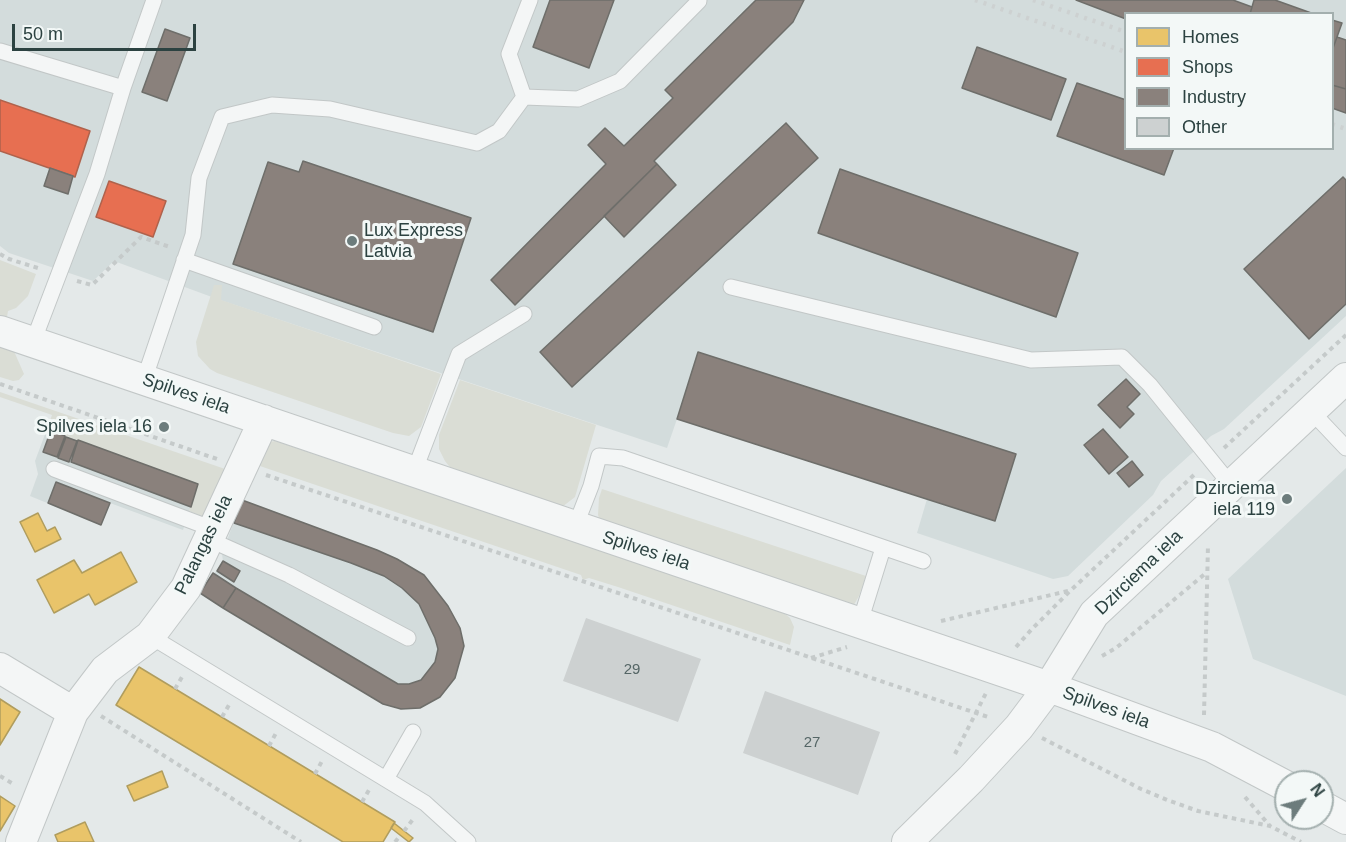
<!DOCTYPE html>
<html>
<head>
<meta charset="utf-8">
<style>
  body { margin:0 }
  #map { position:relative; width:1346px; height:842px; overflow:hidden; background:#e4e9e9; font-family:Helvetica,sans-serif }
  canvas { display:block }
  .legend { position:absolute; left:1124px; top:12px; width:210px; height:138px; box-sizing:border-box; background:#f3f8f7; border:2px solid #a3afae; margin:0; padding:8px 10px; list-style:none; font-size:18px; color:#2c4241 }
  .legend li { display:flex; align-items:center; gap:12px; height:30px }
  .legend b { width:30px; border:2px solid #a3afae }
  .north { position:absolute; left:1274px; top:770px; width:60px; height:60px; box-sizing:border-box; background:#f3f8f7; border:2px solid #a3afae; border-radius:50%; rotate:54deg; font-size:16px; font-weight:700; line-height:24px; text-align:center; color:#2c4241 }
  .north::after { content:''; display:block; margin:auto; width:21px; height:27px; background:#6c7c7c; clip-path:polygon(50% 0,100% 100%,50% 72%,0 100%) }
  .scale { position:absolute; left:12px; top:24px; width:184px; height:27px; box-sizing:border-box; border:3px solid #2c4241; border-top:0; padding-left:8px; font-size:18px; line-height:21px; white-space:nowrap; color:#2c4241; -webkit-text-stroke:4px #f3f8f7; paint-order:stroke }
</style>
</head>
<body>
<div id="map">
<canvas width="1346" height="842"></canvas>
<ul class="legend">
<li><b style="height:16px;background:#e9c46a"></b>Homes</li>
<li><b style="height:16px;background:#e76f51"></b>Shops</li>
<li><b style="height:16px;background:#8a817c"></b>Industry</li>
<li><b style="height:16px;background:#cdd1d1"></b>Other</li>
</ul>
<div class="north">N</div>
<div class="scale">50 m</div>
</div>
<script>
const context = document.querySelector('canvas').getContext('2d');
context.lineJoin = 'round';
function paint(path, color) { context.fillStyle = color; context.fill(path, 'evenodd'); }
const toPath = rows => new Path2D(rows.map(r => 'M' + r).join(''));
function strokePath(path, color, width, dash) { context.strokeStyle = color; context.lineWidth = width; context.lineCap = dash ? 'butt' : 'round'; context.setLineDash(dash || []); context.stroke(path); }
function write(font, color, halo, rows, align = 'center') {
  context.font = font + ' Helvetica,sans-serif'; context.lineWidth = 6; context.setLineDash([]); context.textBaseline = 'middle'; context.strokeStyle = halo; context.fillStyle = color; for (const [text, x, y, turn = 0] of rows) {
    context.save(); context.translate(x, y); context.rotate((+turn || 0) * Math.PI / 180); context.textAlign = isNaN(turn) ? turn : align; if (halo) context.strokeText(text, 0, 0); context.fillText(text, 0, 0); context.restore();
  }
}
const built = toPath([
  [0,0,1346,0,1346,316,1224,429,1211,436,1161,481,1153,495,1068,576,1053,579,917,533,927,499,677,419,667,448,220,300,114,261,93,281,9,253,0,246],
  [1126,14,1332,14,1332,148,1126,148],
  [47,429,198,484,183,530,110,503,101,525,30,496,38,474,35,461],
  [1346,468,1346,696,1253,659,1228,579],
  [242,500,377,550,397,559,424,575,448,606,460,628,464,646,455,678,440,697,420,708,401,709,383,704,223,608,236,588,214,574,223,561,222,554]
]);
const green = toPath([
  [0,260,36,274,28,296,16,308,8,311,7,317,0,317],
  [214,285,222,285,221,300,441,374,421,427,409,436,393,433,217,373,210,369,198,356,196,342],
  [0,345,13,349,24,374,19,380,13,381,0,377],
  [460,380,596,425,575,497,562,507,453,471,445,461,439,449,439,435],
  [0,392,231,471,209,519,189,511,198,484,47,429,52,415,0,397],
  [275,441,783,612,790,618,794,627,790,645,618,587,589,578,583,580,581,575,254,464,269,442],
  [602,489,866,576,859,596,852,608,600,521,598,515,599,498]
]);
const homes = toPath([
  [38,513,47,531,55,527,61,539,35,552,20,522,38,513],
  [121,552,137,582,95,605,89,594,54,613,37,580,74,560,82,573,121,552],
  [139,667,395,822,383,842,343,842,116,705,139,667],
  [0,699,20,712,0,745,0,699],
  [162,771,168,787,134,801,127,786,162,771],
  [0,796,15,806,0,831,0,796],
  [85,822,94,842,58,842,55,835,85,822],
  [394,823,413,838,409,842,391,828,394,823]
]);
const shops = toPath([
  [0,100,90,131,75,177,0,151,0,100],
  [109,181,166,201,153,237,96,217,109,181]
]);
const industry = toPath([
  [550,0,614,0,589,68,533,47,550,0],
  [756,0,804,0,793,22,654,161,657,164,515,305,491,280,606,164,588,145,605,128,624,146,673,98,665,90,756,0],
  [1076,0,1233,0,1252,7,1250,14,1126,14,1126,19,1076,0],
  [1254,0,1275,0,1314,14,1250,14,1254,0],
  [1332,20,1342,23,1332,51,1332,20],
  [165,29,190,38,167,101,142,92,165,29],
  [1337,37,1346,40,1346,89,1332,85,1332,51,1337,37],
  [977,47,1066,79,1051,120,962,88,977,47],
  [1077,83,1126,100,1126,148,1174,148,1164,175,1057,136,1077,83],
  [1332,85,1346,89,1346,113,1332,108,1332,85],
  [786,123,818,158,572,387,540,352,786,123],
  [303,161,471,218,433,332,233,264,268,162,299,172,303,161],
  [657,164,676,185,624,237,604,216,657,164],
  [50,168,73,176,68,194,44,186,50,168],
  [840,169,1078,253,1056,317,818,233,840,169],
  [1343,177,1346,180,1346,304,1309,339,1244,269,1343,177],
  [698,352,1016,454,995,521,677,419,698,352],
  [1126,379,1140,394,1127,407,1134,414,1120,428,1098,405,1126,379],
  [1103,429,1128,457,1109,474,1084,445,1103,429],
  [51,430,65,436,57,457,43,452,51,430],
  [66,437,77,441,69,462,58,458,66,437],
  [78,440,198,484,191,507,71,462,78,440],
  [1132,461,1143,475,1129,487,1117,473,1132,461],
  [56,482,110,503,101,525,48,503,56,482],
  [242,500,377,550,397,559,424,575,448,606,460,628,464,646,455,678,440,697,420,708,401,709,383,704,223,608,236,588,398,684,409,684,421,680,435,662,438,649,435,638,419,604,402,588,384,576,351,563,234,523,242,500],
  [223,561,240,571,234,582,217,571,223,561],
  [213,573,236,588,223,608,200,593,213,573]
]);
const building = toPath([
  [586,618,701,659,678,722,563,681],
  [765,691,880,732,858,795,743,753]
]);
const path = toPath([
  [0,254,9,259,41,269],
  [77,281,92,285,141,237,170,247],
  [0,384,217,459],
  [1224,448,1346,335],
  [266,475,991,718],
  [941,621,1068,591],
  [1016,647,1031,630,1070,591,1196,473],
  [1102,656,1116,648,1206,573],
  [811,658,847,647],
  [175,689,182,677],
  [1204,715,1208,545],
  [101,716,301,842],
  [222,717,229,705],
  [1042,738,1141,789,1167,800,1198,811,1270,826,1301,842],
  [269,746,276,733],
  [955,754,986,693],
  [315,774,322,761],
  [0,776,15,785],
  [1245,797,1270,826],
  [362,802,369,790],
  [404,831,414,818],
  [395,842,400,836]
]);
const service = toPath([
  [0,51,123,88],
  [524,97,578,99,620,81,699,1],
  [524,97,509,54,530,0],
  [184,260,374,327],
  [731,287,1031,360,1122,357,1150,385,1231,485],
  [33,342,97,174,123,88,154,0],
  [144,380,193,235,199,178,222,117,272,105,330,109,477,143,499,131,524,97],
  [1311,411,1346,448],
  [54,469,213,529],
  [414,472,459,354,524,314],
  [575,527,591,486,599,456,623,458,923,561],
  [208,539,289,575,408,638],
  [860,622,883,548],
  [150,636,425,803,468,842],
  [386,779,413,732]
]);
const minor = toPath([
  [0,331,1049,687,1212,747,1286,786],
  [0,668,73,712],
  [1322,806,1346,819],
  [21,842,73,712,105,670,150,636,186,588,264,420],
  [907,842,971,779,1019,727,1049,687,1094,614,1346,378]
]);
const rail = toPath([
  [975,0,1126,52],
  [1033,0,1126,32],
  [1332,124,1346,129]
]);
const markers = [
  [352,241,6,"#6c7c7c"],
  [164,427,6,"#6c7c7c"],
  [1287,499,6,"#6c7c7c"]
];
const numberNames = [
  ["29",632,670],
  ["27",812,743]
];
const poiNames = [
  ["Lux Express",364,231,"left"],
  ["Latvia",364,252,"left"],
  ["Spilves iela 16",152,427],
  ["Dzirciema",1275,489],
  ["iela 119",1275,510]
];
const streetNames = [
  ["Spilves iela",186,394,19],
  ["Palangas iela",204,545,-64],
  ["Spilves iela",646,551,18],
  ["Dzirciema iela",1139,573,-44],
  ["Spilves iela",1106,708,20]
];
paint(built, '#d3dcdc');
paint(green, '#daddd5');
paint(homes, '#e9c46a');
strokePath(homes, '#b09d5e', 1.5);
paint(shops, '#e76f51');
strokePath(shops, '#af624c', 1.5);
paint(industry, '#8a817c');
strokePath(industry, '#6e6e6a', 1.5);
paint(building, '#cdd1d1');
strokePath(service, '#c2c7c7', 17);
strokePath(minor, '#c2c7c7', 32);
strokePath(path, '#c5caca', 4, [4.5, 4.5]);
strokePath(service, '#f4f6f6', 15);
strokePath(minor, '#f4f6f6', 30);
strokePath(rail, '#cdd1d1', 4.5, [3, 6]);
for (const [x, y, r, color] of markers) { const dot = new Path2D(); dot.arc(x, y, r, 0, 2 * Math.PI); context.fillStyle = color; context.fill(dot); strokePath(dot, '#f3f8f7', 2); }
write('15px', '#566', null, numberNames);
write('18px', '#2c4241', '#f3f8f7', poiNames, 'right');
write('18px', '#2c4241', '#f3f8f7', streetNames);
</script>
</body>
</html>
